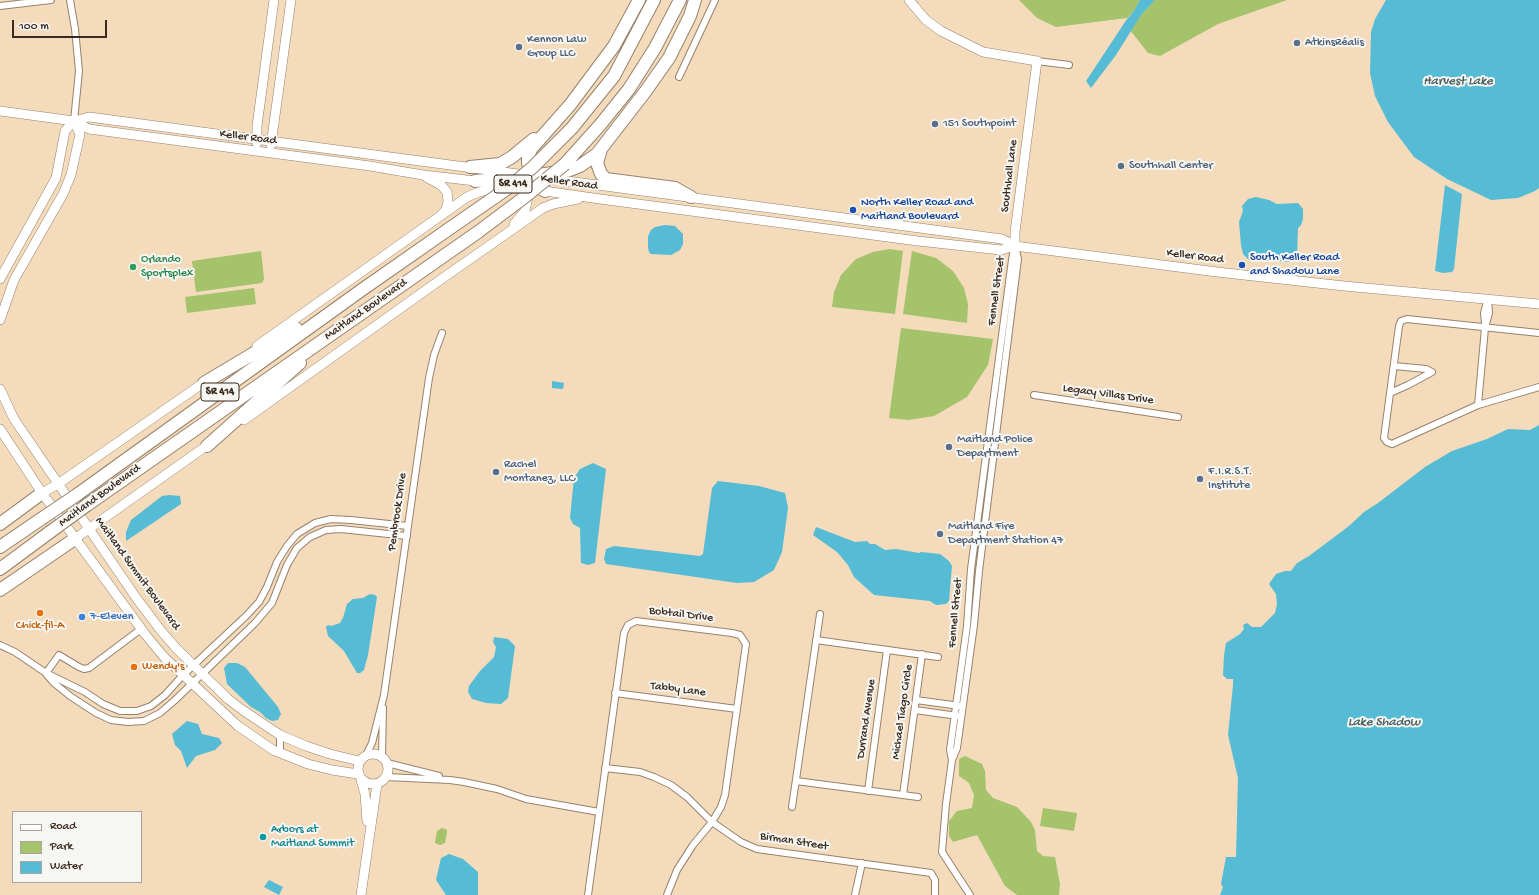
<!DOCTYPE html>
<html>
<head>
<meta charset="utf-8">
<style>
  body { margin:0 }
  #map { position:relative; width:1539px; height:895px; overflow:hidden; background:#f3dbbb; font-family:"Gochi Hand",sans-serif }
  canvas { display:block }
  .legend { position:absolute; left:12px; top:811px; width:130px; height:72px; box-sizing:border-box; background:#f6f6f2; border:1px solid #aba49d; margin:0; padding:5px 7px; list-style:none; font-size:12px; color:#3b2a1e }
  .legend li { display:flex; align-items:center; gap:8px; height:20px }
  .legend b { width:20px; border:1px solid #aba49d }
  .scale { position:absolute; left:12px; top:20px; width:95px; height:18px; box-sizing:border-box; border:2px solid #3b2a1e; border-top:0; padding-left:5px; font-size:12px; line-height:14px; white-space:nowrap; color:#3b2a1e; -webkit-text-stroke:3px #f6f6f2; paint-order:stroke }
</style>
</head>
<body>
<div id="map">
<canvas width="1539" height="895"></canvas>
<ul class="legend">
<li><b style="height:5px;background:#fff"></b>Road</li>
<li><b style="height:11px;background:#a4c36b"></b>Park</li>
<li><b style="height:11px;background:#56bbd4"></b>Water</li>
</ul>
<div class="scale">100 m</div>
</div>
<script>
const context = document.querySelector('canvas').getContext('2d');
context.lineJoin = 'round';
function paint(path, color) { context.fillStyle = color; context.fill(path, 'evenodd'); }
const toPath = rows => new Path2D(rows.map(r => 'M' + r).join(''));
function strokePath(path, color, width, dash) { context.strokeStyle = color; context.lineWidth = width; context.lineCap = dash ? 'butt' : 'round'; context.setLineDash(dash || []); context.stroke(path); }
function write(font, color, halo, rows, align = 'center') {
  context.font = font + ' "Gochi Hand",sans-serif'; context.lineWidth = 4; context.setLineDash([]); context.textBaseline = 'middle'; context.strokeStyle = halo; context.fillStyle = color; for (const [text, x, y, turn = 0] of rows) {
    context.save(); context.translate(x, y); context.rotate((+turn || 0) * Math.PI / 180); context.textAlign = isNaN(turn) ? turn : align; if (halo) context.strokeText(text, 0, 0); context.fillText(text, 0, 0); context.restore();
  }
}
const green = toPath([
  [1019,0,1140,0,1134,11,1127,18,1056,27,1037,18],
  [1155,0,1287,0,1218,24,1160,56,1148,53,1130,30,1141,15],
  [890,249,903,251,895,314,832,307,834,292,841,275,856,259,873,252],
  [261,251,264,279,262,283,196,292,192,261],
  [912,251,936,258,953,271,964,288,968,304,967,323,903,314],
  [254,288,256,304,187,313,185,297],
  [901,328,993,339,988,365,967,397,934,416,908,420,889,418],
  [965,756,982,764,985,771,986,790,993,798,1017,807,1031,822,1035,830,1037,851,1043,856,1055,857,1060,884,1059,895,1017,895,1005,886,977,835,953,842,949,836,949,821,957,811,972,808,974,795,969,783,959,776,959,759],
  [1043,808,1077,813,1074,831,1040,826],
  [442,828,447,830,447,832,445,843,440,845,435,843,437,831]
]);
const water = toPath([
  [1140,0,1155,0,1141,15,1116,55,1091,88,1086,81,1127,19,1134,11],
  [1386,0,1539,0,1539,188,1535,191,1518,198,1491,200,1447,179,1414,157,1388,122,1375,96,1370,73,1371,32,1375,19],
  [1445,185,1462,194,1454,269,1452,272,1443,273,1435,271],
  [1256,197,1269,200,1277,204,1298,203,1303,209,1303,219,1301,225,1298,228,1297,257,1295,262,1249,260,1243,254,1241,245,1239,222,1243,211,1242,206,1248,199],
  [665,225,675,226,683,234,683,244,680,250,671,255,651,254,649,252,648,248,648,236,651,230,655,227],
  [552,381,564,383,563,389,552,388],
  [1539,425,1539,895,1220,895,1223,887,1221,884,1226,857,1236,857,1238,778,1228,735,1233,685,1233,679,1227,679,1223,675,1224,655,1226,643,1240,634,1244,629,1243,625,1247,623,1252,627,1261,627,1275,613,1277,604,1276,594,1269,584,1276,574,1285,571,1291,571,1297,563,1309,556,1349,526,1364,512,1378,503,1425,467,1452,451,1487,439,1508,429,1530,430],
  [593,463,606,469,595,563,588,565,581,563,580,528,573,524,570,518,574,478,580,469],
  [718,481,759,486,785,493,788,508,782,552,774,570,754,582,737,583,606,564,604,559,606,549,614,546,700,556,703,554,712,488],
  [169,495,180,496,181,504,126,541,126,532,131,520,162,496],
  [816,527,855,542,867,541,870,544,875,544,885,550,896,549,919,553,921,552,940,554,949,561,952,566,949,601,946,604,936,605,930,601,874,595,854,577,848,565,837,552,813,535],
  [370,594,375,595,377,597,368,655,364,670,360,673,357,673,344,651,328,636,326,627,328,625,331,626,340,623,343,618,347,604,353,599,363,598],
  [494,637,508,639,515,646,508,698,501,704,486,703,472,699,468,692,469,686,480,671,494,657,496,647,493,642],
  [228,663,237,663,245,667,278,707,281,714,278,720,272,721,266,718,260,712,251,707,227,684,224,668],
  [187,721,198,724,202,734,219,738,222,743,215,750,196,756,187,768,181,751,175,745,172,734],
  [449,854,463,859,478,872,478,895,446,895,436,880,441,858],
  [269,880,283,887,279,895,264,887]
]);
const street = toPath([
  [70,0,75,29,79,71,74,121],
  [0,6,51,0],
  [1037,61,1069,65],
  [679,77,715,0],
  [1485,324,1484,313,1487,302],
  [1539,333,1407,319,1401,321,1399,326,1384,438,1387,442,1392,444,1478,405,1539,387],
  [1390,393,1408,385,1432,372,1426,369,1394,366],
  [1034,395,1178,417],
  [1478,405,1485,328,1489,313,1488,299],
  [816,640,938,657],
  [0,645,15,652,46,673,85,692,103,704,120,711,137,711,151,706,165,695,183,675,246,616,259,602,267,587,277,562,287,546,297,534,315,523,331,519,351,520,408,526],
  [46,673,59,655,79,667,84,669,89,668,141,629],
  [47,675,54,683,70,696,96,713,111,720,128,722,144,721,160,713,174,701,255,623,272,603,287,565,297,548,310,537,326,530,341,529,407,536],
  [615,693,737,709],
  [916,700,960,706],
  [915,710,958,716],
  [280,735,280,753],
  [366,755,372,743,384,695,429,378,434,355,442,333],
  [382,756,383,708],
  [952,760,950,750,967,626,971,569,1012,260,1014,248],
  [387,763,439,776],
  [605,768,640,772,654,777,671,785,687,797,712,822,741,842,757,849,931,873,935,880,935,895],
  [386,777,450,780,464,782,497,789,526,799,599,812],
  [796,781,918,797],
  [868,791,887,650],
  [903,795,922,654],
  [792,807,820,614],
  [588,895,624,633,628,625,636,621,732,633,740,635,746,644,725,795,721,807,712,822,693,845,677,870,667,895],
  [855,895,862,863],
  [970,895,942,852,946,804,952,760,957,748,974,625,979,571,1018,259,1015,246]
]);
const secondary = toPath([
  [909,0,926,20,941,31,983,52,1037,61,1015,232,1015,246],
  [0,111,74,121,89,129,370,166,423,175,475,181,600,199,918,241,1001,250,1015,246,1217,272,1344,286,1539,304],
  [74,121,89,117,518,174],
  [257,143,257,126,274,0],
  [271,145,291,0],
  [426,177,441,185,447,192,448,201,446,210,442,214],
  [545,178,1002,239,1015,246],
  [514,224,525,211,529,192],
  [0,279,56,178,65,131,74,121],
  [0,320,14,280,63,194,71,175,80,134,74,121],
  [257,346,467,197,479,192,501,187],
  [0,389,14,419,137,599,162,632,177,649,228,699,244,711,280,735,306,746,330,754,359,761],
  [244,420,433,285,543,208,553,204,578,199],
  [0,429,42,493,145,634,164,657,238,726,273,750,308,764,332,770,358,774],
  [42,493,58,484,209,379],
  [76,538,212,442],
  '358 769a15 15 0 1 1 30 0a15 15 0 1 1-30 0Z',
  [361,780,365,794,367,821],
  [361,895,377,784]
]);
const highway = toPath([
  [572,128,614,76,654,0],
  [601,149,597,163,601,174,606,179,675,188,691,197],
  [565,164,600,125,629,89,655,48,680,0],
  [470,167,500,164,512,157,534,139],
  [475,181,533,176,570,170,580,166,597,154,645,92,669,58,690,16,695,0],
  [545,191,537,184,533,176,528,163,528,157,531,149,570,105,614,46,639,0],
  [204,383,296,328],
  [207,446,300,363],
  [78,494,363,289,446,231],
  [87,505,478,232],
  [0,524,42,493],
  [0,547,41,519],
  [0,569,50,532],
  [0,590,76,538]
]);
const highwayBridge = toPath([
  [446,231,508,188,533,167,572,128],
  [478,232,522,199,565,164],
  [41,519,78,494],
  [50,532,87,505]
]);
const markers = [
  [1297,43,4,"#5c6f8a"],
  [519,47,4,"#5c6f8a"],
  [935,124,4,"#5c6f8a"],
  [1121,166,4,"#5c6f8a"],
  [853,210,4,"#1a4fb4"],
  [1242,265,4,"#1a4fb4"],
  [133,267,4,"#2e9e5b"],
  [949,447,4,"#5c6f8a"],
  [496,472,4,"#5c6f8a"],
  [1200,479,4,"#5c6f8a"],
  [940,534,4,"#5c6f8a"],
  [40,613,4,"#e8710a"],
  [82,617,4,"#3f7fe0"],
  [134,667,4,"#e8710a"],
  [263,837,4,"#0f9aa8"]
];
const shields = [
  [513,184,38],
  [220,392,38]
];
const shieldNames = [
  ["SR 414",513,184],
  ["SR 414",220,392]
];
const serviceNames = [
  ["Kennon Law",527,40],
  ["Group LLC",527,54],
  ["AtkinsRéalis",1305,43],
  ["151 Southpoint",943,124],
  ["Southhall Center",1129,166],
  ["Maitland Police",957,440],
  ["Department",957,454],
  ["Rachel",504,465],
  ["Montanez, LLC",504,479],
  ["F.I.R.S.T.",1208,472],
  ["Institute",1208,486],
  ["Maitland Fire",948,527],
  ["Department Station 47",948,541]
];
const streetNames = [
  ["Keller Road",248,138,7],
  ["Southhall Lane",1010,176,-83],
  ["Keller Road",569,183,8],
  ["Keller Road",1195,257,7],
  ["Fennell Street",997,291,-82],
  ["Maitland Boulevard",366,310,-35],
  ["Legacy Villas Drive",1108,395,8],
  ["Maitland Boulevard",100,496,-36],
  ["Pembrook Drive",398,512,-82],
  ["Maitland Summit Boulevard",137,574,54],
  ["Fennell Street",956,613,-85],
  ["Bobtail Drive",681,615,7],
  ["Tabby Lane",678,690,7],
  ["Michael Tiago Circle",903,712,-82],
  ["Durrand Avenue",867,719,-82],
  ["Birman Street",794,842,9]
];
const transitNames = [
  ["North Keller Road and",861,203],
  ["Maitland Boulevard",861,217],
  ["South Keller Road",1250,258],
  ["and Shadow Lane",1250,272]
];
const leisureNames = [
  ["Orlando",141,260],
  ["Sportsplex",141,274]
];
const shopNames = [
  ["7-Eleven",90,617]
];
const foodNames = [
  ["Chick-fil-A",40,626],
  ["Wendy's",142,667,"left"]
];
const cultureNames = [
  ["Arbors at",271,830],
  ["Maitland Summit",271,844]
];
const waterNames = [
  ["Harvest Lake",1458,82],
  ["Lake Shadow",1384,723]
];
paint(green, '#a4c36b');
paint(water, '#56bbd4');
strokePath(street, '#97826c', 8);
strokePath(secondary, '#97826c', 10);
strokePath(highway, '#97826c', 14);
strokePath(street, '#fff', 6);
strokePath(secondary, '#fff', 9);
strokePath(highway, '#fff', 12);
strokePath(highwayBridge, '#97826c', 14, []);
strokePath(highwayBridge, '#fff', 12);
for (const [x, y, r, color] of markers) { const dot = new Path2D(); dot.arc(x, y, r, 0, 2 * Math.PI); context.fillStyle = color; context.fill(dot); strokePath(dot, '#f6f6f2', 1.5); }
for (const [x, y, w] of shields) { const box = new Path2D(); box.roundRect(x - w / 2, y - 9, w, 18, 3); context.fillStyle = '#f6f6f2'; context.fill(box); strokePath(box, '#3b2a1e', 1); }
write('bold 11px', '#3b2a1e', null, shieldNames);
write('12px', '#4e5e75', '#f6f6f2', serviceNames, 'left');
write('12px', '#3b2a1e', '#f6f6f2', streetNames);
write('12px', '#164399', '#f6f6f2', transitNames, 'left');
write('12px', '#27864d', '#f6f6f2', leisureNames, 'left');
write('12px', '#366cbe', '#f6f6f2', shopNames, 'left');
write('12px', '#c56008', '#f6f6f2', foodNames);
write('12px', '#0d838f', '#f6f6f2', cultureNames, 'left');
write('italic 13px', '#445d5e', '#f6f6f2', waterNames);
</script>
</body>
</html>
